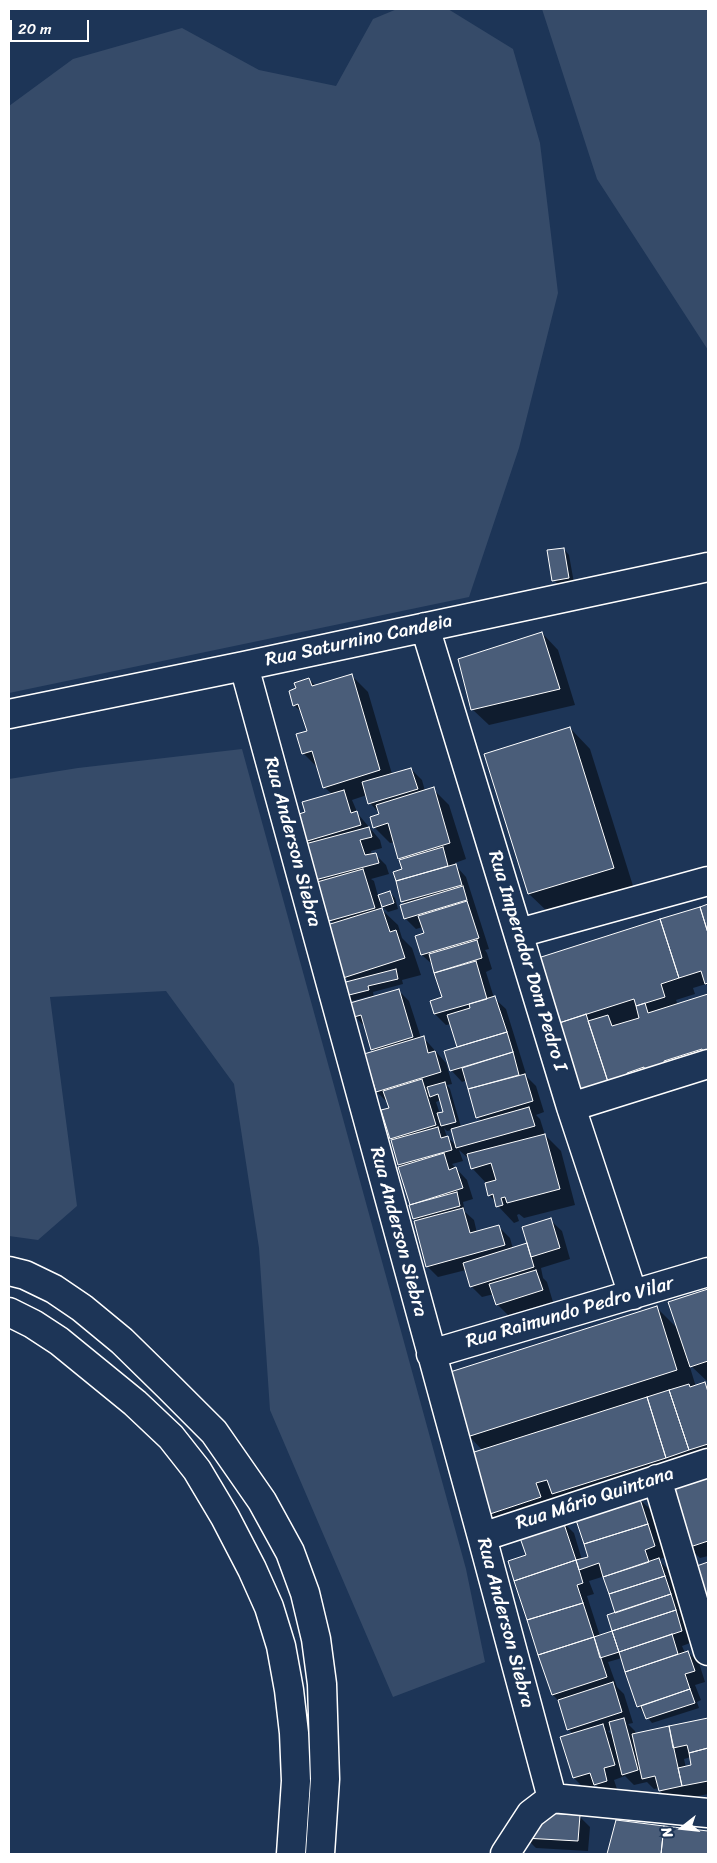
<!DOCTYPE html>
<html>
<head>
<meta charset="utf-8">
<style>
  body { margin:0 }
  #map { position:relative; width:717px; height:1863px; overflow:hidden; background:#1d3557; font-family:Sriracha,sans-serif }
  canvas { display:block }
  .frame { position:absolute; inset:0; border:10px solid #fff; pointer-events:none }
  .north { position:absolute; left:657px; top:1803px; width:50px; height:50px; -webkit-text-stroke:4px #1d3557; paint-order:stroke; rotate:254deg; font-size:14px; font-weight:700; line-height:20px; text-align:center; color:#fff }
  .north::after { content:''; display:block; margin:auto; width:18px; height:22px; background:#fff; clip-path:polygon(50% 0,100% 100%,50% 72%,0 100%) }
  .scale { position:absolute; left:10px; top:20px; width:79px; height:22px; box-sizing:border-box; border:2px solid #fff; border-top:0; padding-left:6px; font-size:15px; line-height:18px; white-space:nowrap; color:#fff; -webkit-text-stroke:4px #1d3557; paint-order:stroke }
</style>
</head>
<body>
<div id="map">
<canvas width="717" height="1863"></canvas>
<div class="frame"></div>
<div class="north">N</div>
<div class="scale">20 m</div>
</div>
<script>
const context = document.querySelector('canvas').getContext('2d');
context.lineJoin = 'round';
function paint(path, color) { context.fillStyle = color; context.fill(path, 'evenodd'); }
const toPath = rows => new Path2D(rows.map(r => 'M' + r).join(''));
function strokePath(path, color, width, dash) { context.strokeStyle = color; context.lineWidth = width; context.lineCap = dash ? 'butt' : 'round'; context.setLineDash(dash || []); context.stroke(path); }
function write(font, color, halo, rows, align = 'center') {
  context.font = font + ' Sriracha,sans-serif'; context.lineWidth = 5; context.setLineDash([]); context.textBaseline = 'middle'; context.strokeStyle = halo; context.fillStyle = color; for (const [text, x, y, turn = 0] of rows) {
    context.save(); context.translate(x, y); context.rotate((+turn || 0) * Math.PI / 180); context.textAlign = isNaN(turn) ? turn : align; if (halo) context.strokeText(text, 0, 0); context.fillText(text, 0, 0); context.restore();
  }
}
const green = toPath([
  [397,9,448,9,513,49,540,143,558,293,519,448,469,597,9,693,9,106,73,59,182,28,259,70,336,86,373,19],
  [542,9,708,9,708,350,597,179],
  [242,749,466,1569,485,1662,393,1697,270,1410,259,1248,234,1084,166,991,50,997,77,1206,38,1240,9,1236,9,779,78,768]
]);
const shadow = toPath([
  [564,549,569,555,574,583,559,586,554,580],
  [542,633,558,650,575,705,489,725,472,709],
  [352,676,368,692,392,774,411,769,422,780,425,791,433,789,449,805,466,859,455,863,456,866,466,877,489,949,485,950,487,953,492,969,486,972,494,998,506,1009,527,1077,536,1086,544,1112,536,1115,540,1119,545,1135,561,1151,575,1205,524,1218,519,1214,517,1215,519,1221,514,1223,498,1206,496,1202,489,1195,487,1184,472,1168,469,1159,459,1150,463,1161,452,1164,467,1180,473,1199,463,1202,465,1212,474,1220,477,1233,499,1227,510,1238,513,1249,528,1244,550,1220,562,1231,570,1259,541,1268,543,1278,547,1282,553,1302,508,1315,497,1304,494,1294,482,1297,471,1286,466,1270,438,1277,427,1266,417,1221,414,1218,402,1168,399,1165,394,1141,391,1138,390,1108,388,1103,377,1092,375,1052,372,1049,365,1027,355,1016,371,998,370,996,352,1001,346,996,350,982,345,977,334,924,330,920,319,883,316,879,308,844,305,841,307,813,332,794,324,787,319,769,303,753,308,732,302,713,294,705,298,689,309,679,316,686],
  [367,795,370,803,381,815,374,827,390,843,395,842,400,858,402,860,403,870,395,873,402,901,405,904,405,918,416,929,423,927,426,934,422,955,434,966,443,998,432,1002,435,1014,446,1025,451,1024,459,1048,451,1070,462,1082,467,1080,477,1117,482,1121,461,1127,450,1089,447,1085,452,1084,446,1063,423,1037,421,1038,409,1001,398,990,374,998,373,992,403,984,402,980,421,975,412,948,402,938,398,925,382,910,380,904,388,912,398,909,395,898,390,893,378,896,374,881,371,879,389,874,386,865,375,854,372,855,371,851,382,848,380,840,358,814,352,800],
  [441,1100,445,1112,440,1114,436,1102],
  [444,1128,447,1131,452,1130,457,1146,447,1137],
  [570,728,590,749,634,889,550,914,529,894,486,755],
  [708,905,708,986,706,984,693,988,695,994,676,1000,678,1005,708,996,708,1068,679,1077,682,1087,664,1093,656,1085,645,1098,537,960],
  [708,1290,708,1382,689,1364,696,1387,705,1384,708,1387,708,1458,509,1535,489,1514,483,1451,469,1436,656,1307,679,1330,670,1303],
  [708,1477,708,1556,700,1558,688,1547,670,1490],
  [638,1498,650,1509,665,1557,658,1560,670,1571,693,1642,682,1646,685,1653,688,1652,699,1663,705,1682,695,1685,701,1700,697,1702,699,1708,652,1723,638,1706,622,1658,608,1662,617,1687,624,1694,633,1723,628,1724,635,1731,636,1735,708,1719,708,1794,671,1802,660,1791,659,1788,654,1789,647,1782,634,1785,625,1776,614,1780,618,1792,606,1796,596,1785,585,1789,574,1778,573,1734,568,1729,560,1702,553,1695,528,1556,563,1522,574,1533,582,1560,589,1557],
  [605,1576,617,1613,615,1636,600,1636,587,1596,594,1594,589,1581],
  [612,1730,613,1736,608,1731],
  [691,1757,693,1766,686,1768,684,1759],
  [579,1816,590,1827,588,1851,536,1848,526,1838],
  [617,1822,708,1832,708,1854,608,1854]
]);
const building = toPath([
  [564,548,569,578,552,581,547,550,564,548],
  [542,632,560,689,471,710,458,659,542,632],
  [352,674,380,770,323,788,312,751,302,754,296,734,307,731,298,704,293,706,289,691,296,688,294,683,309,678,312,686,352,674],
  [570,727,614,868,528,894,484,754,570,727],
  [411,768,418,789,368,804,362,782,411,768],
  [434,787,450,843,398,859,388,823,373,828,370,817,379,814,376,805,434,787],
  [344,790,351,813,357,811,361,825,304,842,296,815,305,812,302,802,344,790],
  [369,827,372,837,360,840,365,855,376,853,379,863,315,880,305,844,369,827],
  [443,847,448,866,396,881,393,872,402,869,399,860,443,847],
  [456,864,462,885,401,902,396,881,456,864],
  [363,869,375,908,329,921,317,882,363,869],
  [463,886,467,900,404,919,400,905,463,886],
  [390,891,394,903,382,907,378,895,390,891],
  [467,901,479,938,421,955,415,936,424,933,418,916,467,901],
  [708,904,708,933,700,907,708,904],
  [700,907,708,933,708,983,705,984,701,971,679,978,660,919,700,907],
  [382,908,390,932,396,930,405,958,343,978,327,925,382,908],
  [660,919,679,978,661,984,665,997,636,1006,634,999,556,1024,535,959,660,919],
  [477,940,482,958,434,973,429,954,477,940],
  [476,961,487,999,434,1014,430,1001,442,997,434,973,476,961],
  [396,969,398,979,368,986,369,990,345,996,342,983,396,969],
  [399,989,413,1037,371,1050,361,1015,354,1017,350,1003,399,989],
  [708,994,708,1057,705,1058,702,1049,664,1061,666,1071,646,1078,644,1067,627,1073,629,1081,610,1088,588,1021,608,1015,612,1026,639,1018,636,1006,645,1003,648,1013,708,994],
  [495,996,507,1032,457,1047,447,1015,470,1008,469,1004,495,996],
  [586,1014,610,1088,580,1098,556,1024,586,1014],
  [507,1032,513,1052,450,1071,444,1051,507,1032],
  [424,1036,428,1053,435,1051,441,1072,376,1092,364,1054,424,1036],
  [513,1052,519,1075,468,1089,462,1068,513,1052],
  [525,1074,533,1101,476,1118,468,1089,525,1074],
  [422,1079,436,1125,390,1139,381,1110,389,1108,383,1091,422,1079],
  [445,1082,456,1122,441,1126,437,1113,443,1112,438,1094,430,1097,427,1087,445,1082],
  [529,1107,535,1126,456,1148,451,1129,529,1107],
  [438,1127,441,1138,448,1136,452,1150,398,1165,391,1140,438,1127],
  [545,1134,560,1189,507,1203,505,1197,501,1198,503,1205,496,1207,493,1194,488,1196,485,1183,496,1180,491,1163,471,1169,467,1154,545,1134],
  [444,1153,449,1170,456,1167,463,1188,410,1205,398,1167,444,1153],
  [457,1192,460,1206,413,1219,409,1205,457,1192],
  [463,1208,470,1233,499,1225,505,1245,426,1267,414,1221,463,1208],
  [551,1218,560,1248,531,1257,522,1227,551,1218],
  [527,1243,534,1267,470,1287,463,1263,527,1243],
  [536,1270,543,1290,496,1305,489,1284,536,1270],
  [708,1289,708,1361,690,1367,668,1302,708,1289],
  [657,1306,677,1370,467,1437,447,1373,657,1306],
  [705,1382,708,1392,708,1444,689,1450,669,1390,689,1384,690,1387,705,1382],
  [669,1390,689,1450,666,1458,647,1397,669,1390],
  [647,1397,666,1458,552,1494,547,1480,536,1483,541,1497,487,1515,468,1454,647,1397],
  [708,1476,708,1541,687,1548,669,1489,708,1476],
  [639,1496,648,1524,584,1544,575,1517,639,1496],
  [563,1521,576,1560,514,1581,508,1561,526,1555,519,1535,563,1521],
  [648,1524,655,1546,645,1550,649,1562,603,1577,599,1563,579,1570,576,1560,588,1557,584,1544,648,1524],
  [659,1558,665,1576,609,1594,603,1577,659,1558],
  [576,1560,583,1583,577,1585,583,1603,527,1620,514,1581,576,1560],
  [708,1562,708,1613,694,1567,708,1562],
  [665,1576,671,1594,615,1613,609,1594,665,1576],
  [671,1594,676,1610,612,1631,607,1615,671,1594],
  [583,1603,594,1637,538,1655,527,1620,583,1603],
  [676,1610,682,1631,619,1652,612,1631,676,1610],
  [612,1631,619,1652,600,1658,594,1637,612,1631],
  [672,1634,678,1654,625,1672,619,1652,672,1634],
  [594,1637,607,1677,552,1695,538,1655,594,1637],
  [688,1651,695,1671,685,1674,690,1689,637,1707,625,1672,688,1651],
  [613,1682,622,1712,567,1730,558,1700,613,1682],
  [690,1689,695,1703,646,1719,641,1706,690,1689],
  [624,1718,638,1770,622,1775,609,1722,624,1718],
  [708,1718,708,1748,689,1753,687,1745,673,1748,669,1726,708,1718],
  [603,1724,615,1765,604,1768,607,1781,594,1785,590,1773,573,1778,560,1737,603,1724],
  [669,1726,682,1786,659,1791,655,1776,642,1779,632,1734,669,1726],
  [708,1748,708,1781,682,1786,678,1768,691,1765,689,1753,708,1748],
  [543,1813,580,1815,578,1841,524,1838,543,1813],
  [616,1820,664,1826,661,1854,607,1854,616,1820],
  [664,1826,708,1831,708,1854,661,1854,664,1826]
]);
const minor = toPath([
  [425,627,571,1107,633,1295],
  [244,666,482,1537,552,1798],
  [9,714,244,666,708,567],
  [519,933,708,881],
  [571,1107,708,1064],
  [9,1271,25,1275,54,1289,82,1308,122,1341,169,1387,214,1432,262,1501,290,1552,305,1593,316,1639,322,1684,325,1779,320,1854],
  [9,1312,33,1324,59,1341,135,1403,171,1437,197,1470,225,1517,252,1569,269,1607,281,1646,289,1690,294,1733,296,1781,291,1854],
  [431,1354,708,1272],
  [657,1479,708,1651],
  [482,1537,708,1463],
  [505,1854,531,1814,552,1798,708,1813]
]);
const streetNames = [
  ["Rua Saturnino Candeia",359,641,-12],
  ["Rua Anderson Siebra",292,842,75],
  ["Rua Imperador Dom Pedro I",527,961,73],
  ["Rua Anderson Siebra",398,1232,75],
  ["Rua Raimundo Pedro Vilar",570,1313,-16],
  ["Rua Mário Quintana",595,1499,-18],
  ["Rua Anderson Siebra",505,1623,75]
];
paint(green, '#364b69');
paint(shadow, '#0007');
paint(building, '#4a5d79');
strokePath(building, '#fff', 1);
strokePath(minor, '#fff', 31);
strokePath(minor, '#1d3557', 28);
write('19px', '#fff', '#1d3557', streetNames);
</script>
</body>
</html>
